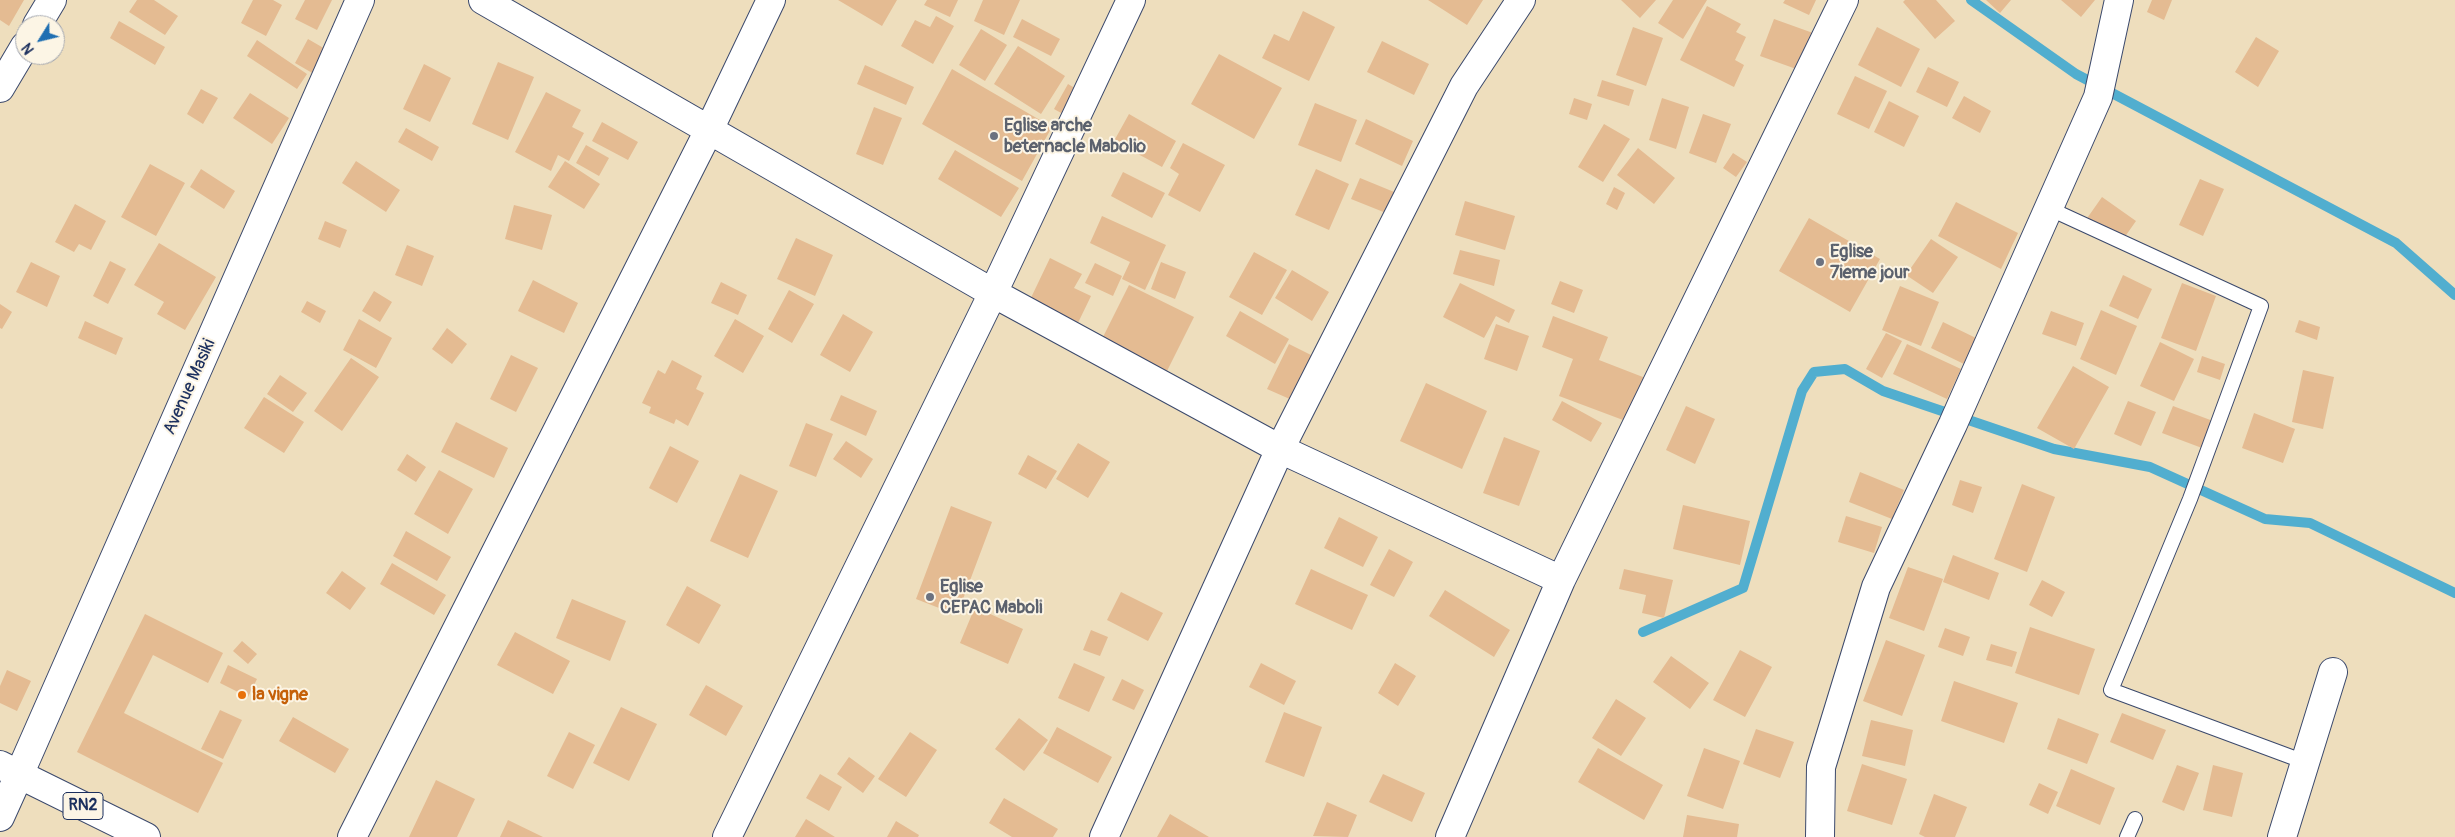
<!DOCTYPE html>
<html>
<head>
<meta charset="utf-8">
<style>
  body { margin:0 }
  #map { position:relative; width:2455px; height:837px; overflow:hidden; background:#eedebd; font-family:Pangolin,sans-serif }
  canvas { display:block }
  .north { position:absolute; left:15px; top:15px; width:50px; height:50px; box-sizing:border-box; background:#fcf5e5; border:1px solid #a2a6af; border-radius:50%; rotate:234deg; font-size:14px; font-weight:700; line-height:20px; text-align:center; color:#1b2f5e }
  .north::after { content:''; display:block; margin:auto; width:18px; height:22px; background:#1f6fb2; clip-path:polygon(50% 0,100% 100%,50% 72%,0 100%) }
</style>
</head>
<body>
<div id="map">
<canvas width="2455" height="837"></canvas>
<div class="north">N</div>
</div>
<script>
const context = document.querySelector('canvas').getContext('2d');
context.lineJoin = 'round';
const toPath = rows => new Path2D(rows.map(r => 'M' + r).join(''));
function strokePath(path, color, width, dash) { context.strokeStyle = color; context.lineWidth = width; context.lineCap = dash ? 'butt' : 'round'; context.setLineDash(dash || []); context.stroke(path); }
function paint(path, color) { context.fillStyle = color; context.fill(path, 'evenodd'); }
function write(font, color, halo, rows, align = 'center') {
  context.font = font + ' Pangolin,sans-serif'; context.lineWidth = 4; context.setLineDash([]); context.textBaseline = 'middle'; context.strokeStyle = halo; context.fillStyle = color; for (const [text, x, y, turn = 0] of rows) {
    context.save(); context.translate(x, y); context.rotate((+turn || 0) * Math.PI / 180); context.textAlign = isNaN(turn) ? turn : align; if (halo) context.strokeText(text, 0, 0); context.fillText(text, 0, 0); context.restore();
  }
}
const stream = toPath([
  [1971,0,2076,74,2396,243,2455,295],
  [1643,632,1743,588,1802,391,1814,372,1845,369,1883,391,2054,449,2150,467,2265,519,2310,523,2455,593]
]);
const building = toPath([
  [0,0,24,0,9,26,0,20],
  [137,0,154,0,178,16,165,35,129,12],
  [253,0,273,0,282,5,266,36,241,23],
  [305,0,332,0,317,30,295,19],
  [838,0,897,0,882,26],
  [927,0,958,0,950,17,924,5],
  [983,0,1020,0,1004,35,974,21],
  [1428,0,1483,0,1467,25],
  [1621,0,1656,0,1640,18],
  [1673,0,1707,0,1683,39,1658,23],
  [1785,0,1816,0,1809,15,1783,3],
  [1905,0,1936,0,1955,21,1935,39,1903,2],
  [1986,0,2011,0,2000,13],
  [2061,0,2095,0,2081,17],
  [2152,0,2172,0,2164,20,2147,12],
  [1707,6,1741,24,1736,32,1746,37,1735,60,1744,65,1734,87,1680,60],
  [1303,11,1335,27,1309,81,1262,58,1274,34,1289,41],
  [936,16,954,26,933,64,901,46,915,20,930,27],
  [1022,19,1060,39,1051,56,1013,37],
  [1774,19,1813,33,1799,70,1760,56],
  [119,21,165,47,155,65,110,38],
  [1633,27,1663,38,1646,86,1616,75],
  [1877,27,1920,49,1901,87,1858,65],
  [981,29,1007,45,985,81,959,65],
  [2256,37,2279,51,2258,87,2235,72],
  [308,39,327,50,314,74,295,63],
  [257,40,307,74,297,89,247,56],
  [1382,41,1429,64,1414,95,1367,72],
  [1018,46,1065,76,1041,114,994,84],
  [1219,54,1282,88,1254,139,1191,104],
  [498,62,534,77,508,140,472,124],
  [424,64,451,78,430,122,403,109],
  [865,65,914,87,906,105,857,84],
  [1928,67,1959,82,1947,107,1916,92],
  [952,69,1052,127,1022,181,922,124],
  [1855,76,1887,91,1869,129,1837,114],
  [1602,80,1634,90,1629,106,1597,96],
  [1068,84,1083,93,1070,118,1054,109],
  [201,89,218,98,203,124,187,114],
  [546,92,581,110,572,127,584,133,569,161,558,155,551,171,515,152],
  [250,93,289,118,272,144,233,118],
  [1964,96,1991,111,1980,133,1952,118],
  [1574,98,1592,104,1587,120,1569,114],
  [1662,98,1689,107,1676,149,1649,140],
  [1889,101,1919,116,1904,147,1874,132],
  [1315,103,1357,120,1341,162,1298,145],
  [874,107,902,118,883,165,856,154],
  [1129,114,1176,141,1162,167,1114,141],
  [1703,114,1731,124,1716,163,1689,153],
  [1366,119,1413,141,1402,166,1355,144],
  [602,122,638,142,628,160,592,141],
  [1604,124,1630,139,1603,182,1578,167],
  [406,128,439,147,432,161,398,142],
  [1183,143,1225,165,1200,212,1168,195,1179,174,1170,168],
  [586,145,609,158,599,176,576,163],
  [1638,148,1675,178,1654,204,1617,175],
  [955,150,1019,188,1001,217,938,179],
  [1733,153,1747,162,1736,177,1723,168],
  [356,161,400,190,386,212,342,183],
  [565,161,600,184,584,209,548,187],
  [150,164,185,183,156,236,121,217],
  [201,169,235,191,224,209,190,187],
  [1316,169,1349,184,1329,230,1295,215],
  [1123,172,1165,193,1152,218,1111,196],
  [1360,178,1399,194,1391,215,1351,199],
  [2200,179,2224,189,2203,236,2179,225],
  [1614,187,1625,193,1617,210,1606,204],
  [2102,197,2136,221,2117,248,2083,224],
  [1465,201,1515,216,1505,250,1455,235],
  [1956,202,2018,233,2001,269,1938,236],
  [75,204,106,221,91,250,79,244,74,252,55,242],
  [514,205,552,215,542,250,505,239],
  [1102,216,1166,245,1145,290,1122,279,1130,262,1090,243],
  [1809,218,1880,259,1850,312,1779,271],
  [325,221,347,230,340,248,318,239],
  [796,238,833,255,815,296,777,279],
  [1931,239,1958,257,1933,293,1906,275],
  [159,243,216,277,185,330,157,314,164,302,134,285],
  [407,245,434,256,422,286,395,275],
  [1460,250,1500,260,1494,286,1453,274],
  [1254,252,1287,270,1262,315,1229,297],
  [1050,258,1082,274,1074,288,1091,296,1076,327,1028,304],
  [110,261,126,269,108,304,93,296],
  [31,262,60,276,47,307,16,292],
  [1161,262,1186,272,1175,299,1151,289],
  [1095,263,1122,276,1113,296,1085,283],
  [1292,270,1329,292,1312,321,1275,298],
  [2123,275,2152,289,2138,319,2109,306],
  [533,280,578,303,564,333,518,311],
  [1560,281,1583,290,1574,313,1551,304],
  [721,282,747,295,738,315,711,303],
  [1460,283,1515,310,1509,323,1496,316,1484,338,1443,317],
  [2182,283,2216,296,2196,351,2161,338],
  [1129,285,1194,317,1167,371,1102,339],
  [1900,286,1939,302,1921,346,1882,330],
  [789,290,814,304,792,343,768,329],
  [374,291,392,302,380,322,362,311],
  [307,301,326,311,320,323,301,312],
  [0,304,12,312,2,329,0,328],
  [2101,310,2137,326,2116,375,2080,359],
  [1240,311,1289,339,1275,364,1226,336],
  [2051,311,2084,323,2076,346,2042,334],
  [843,314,873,332,850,372,820,355],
  [1553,316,1608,337,1599,360,1648,379,1631,423,1559,396,1573,359,1542,347],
  [359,319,392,338,376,368,343,350],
  [735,319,764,336,743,373,714,356],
  [2299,320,2320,327,2317,340,2295,332],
  [85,321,123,338,116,355,78,338],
  [1943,322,1978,339,1966,365,1931,348],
  [1496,324,1529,336,1517,371,1484,359],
  [447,328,467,344,452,364,432,349],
  [1886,333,1902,341,1882,378,1866,369],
  [2160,342,2194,359,2174,401,2140,386],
  [1289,344,1313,356,1292,400,1267,389],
  [1907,344,1961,369,1947,399,1893,374],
  [511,355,538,368,516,412,490,399],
  [2202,356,2225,364,2220,380,2197,372],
  [351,358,379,377,342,431,314,411],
  [672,360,702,376,696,389,704,393,688,426,676,419,674,424,649,413,651,407,642,403,658,370,665,374],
  [2073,366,2109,387,2074,449,2037,428],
  [2303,370,2334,377,2323,429,2292,422],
  [280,375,307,393,293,412,267,394],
  [1426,383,1487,411,1462,469,1400,441],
  [841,395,877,411,866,436,830,420],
  [264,397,304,422,284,453,244,428],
  [1562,401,1602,423,1591,442,1552,420],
  [2128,401,2156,412,2141,446,2114,434],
  [1686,406,1715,419,1695,464,1666,450],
  [2173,406,2213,421,2202,448,2162,433],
  [2254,413,2295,429,2283,463,2242,448],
  [456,422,508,448,494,478,441,452],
  [806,423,833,434,816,477,789,466],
  [1504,437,1540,451,1519,506,1483,493],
  [846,441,873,459,861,478,833,459],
  [1078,443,1110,462,1088,498,1056,479],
  [670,446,699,461,677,503,649,488],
  [407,454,426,467,416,482,397,470],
  [1028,455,1057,471,1046,489,1018,474],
  [439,470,473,489,448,534,414,514],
  [1860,472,1904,490,1892,519,1849,502],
  [740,474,778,491,748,558,710,541],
  [1960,480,1982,487,1973,513,1952,505],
  [2022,484,2055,497,2027,572,1994,559],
  [1683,505,1750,521,1740,565,1673,549],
  [951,506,992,522,957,615,916,599],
  [1846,516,1882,527,1874,553,1838,542],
  [1339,517,1378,537,1363,567,1324,548],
  [406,531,451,557,437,581,393,556],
  [1389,549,1413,562,1394,597,1370,585],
  [1953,555,1999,573,1989,600,1943,582],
  [392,563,446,595,434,615,380,584],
  [1908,567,1943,579,1924,631,1889,618],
  [1311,569,1368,595,1352,630,1295,604],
  [1624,569,1673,580,1664,618,1642,613,1646,595,1619,589],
  [342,571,366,588,350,610,326,593],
  [2042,580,2065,592,2052,617,2029,605],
  [687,586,721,605,699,644,666,625],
  [1445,590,1510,630,1494,657,1429,616],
  [1121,592,1163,613,1148,641,1107,620],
  [572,599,626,621,610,661,556,638],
  [975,607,1023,629,1008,664,960,643],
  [145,614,223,653,208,683,153,655,124,713,223,763,198,813,77,752],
  [2030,627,2095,649,2079,695,2015,673],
  [1945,628,1970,637,1963,656,1938,647],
  [1091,630,1108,637,1100,656,1083,650],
  [515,632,570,661,553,694,497,665],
  [1886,640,1925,655,1902,716,1863,701],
  [242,641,257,654,248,664,233,651],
  [1991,644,2017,652,2012,667,1986,660],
  [1740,650,1772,667,1745,717,1713,700],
  [1671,656,1709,683,1690,709,1653,682],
  [1074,663,1105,677,1089,712,1058,698],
  [1261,663,1296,681,1284,705,1249,687],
  [1395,663,1416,676,1398,706,1378,693],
  [228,665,257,679,248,697,220,683],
  [7,670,31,681,17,711,0,703,0,686],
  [1122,679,1144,690,1134,710,1112,700],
  [1954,681,2018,703,2004,743,1941,721],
  [706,685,743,706,726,736,689,715],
  [1616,699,1646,718,1621,756,1592,738],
  [621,707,657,724,629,781,593,763],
  [220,710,242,720,223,759,201,749],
  [1284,712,1322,727,1304,777,1265,762],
  [2122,713,2166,730,2153,760,2110,742],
  [293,717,349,749,335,773,279,741],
  [1019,718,1048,740,1024,771,995,749],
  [2058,718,2099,734,2087,764,2047,749],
  [1871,720,1913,730,1905,766,1862,756],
  [1057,727,1112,757,1098,783,1043,753],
  [1756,729,1794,742,1780,778,1743,764],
  [569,732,595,745,573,789,547,776],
  [910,732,937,750,906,797,878,779],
  [1598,748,1663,785,1644,820,1578,782],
  [1704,748,1740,761,1723,809,1687,796],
  [849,757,875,776,863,793,837,774],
  [1862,764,1907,779,1892,825,1847,811],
  [2177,765,2199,773,2184,811,2162,802],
  [2213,765,2243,773,2232,817,2203,810],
  [2071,769,2115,788,2100,825,2056,806],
  [820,774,842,787,829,811,806,798],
  [1383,774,1425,793,1412,822,1369,802],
  [436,780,475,799,457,837,409,837],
  [2039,783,2058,792,2048,814,2029,805],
  [1934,794,1967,807,1955,837,1925,837,1919,834],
  [1004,798,1058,829,1053,837,1012,837,989,823],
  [1327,802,1357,815,1348,837,1313,836],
  [1170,814,1209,837,1157,837],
  [1687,815,1739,824,1737,837,1683,837],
  [806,819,835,837,795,837],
  [508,820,543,837,500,837],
  [896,821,919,835,918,837,887,837]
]);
const service = toPath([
  [2048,208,2261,306,2190,499,2111,690,2305,762],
  [2127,837,2135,819]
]);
const minor = toPath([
  [483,0,993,293,1280,449,1561,580],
  [37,25,52,0],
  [0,88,25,46],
  [19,775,360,0],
  [352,837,709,130,771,0],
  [727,837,993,293,1131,0],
  [1104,837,1280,449,1464,86,1521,0],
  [1450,837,1561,580,1844,0],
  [1820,837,1821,767,1876,587,1953,424,2098,97,2119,0],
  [2282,837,2333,672]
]);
const tertiary = toPath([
  [0,817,19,775]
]);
const trunk = toPath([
  [0,765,146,837]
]);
const markers = [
  [994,136,5,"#6b7280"],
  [1820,262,5,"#6b7280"],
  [930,597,5,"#6b7280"],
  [242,695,5,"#e8710a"]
];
const shields = [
  [83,806,40]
];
const shieldNames = [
  ["RN2",83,806]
];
const worshipNames = [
  ["Eglise arche",1004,126],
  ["beternacle Mabolio",1004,147],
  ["Eglise",1830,252],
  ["7ieme jour",1830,273],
  ["Eglise",940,587],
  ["CEPAC Maboli",940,608]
];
const streetNames = [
  ["Avenue Masiki",190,387,-66]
];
const foodNames = [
  ["la vigne",252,695]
];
strokePath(stream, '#51aecf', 10);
paint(building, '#e4bb92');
strokePath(service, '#3b496c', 16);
strokePath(minor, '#3b496c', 30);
strokePath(tertiary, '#3b496c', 30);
strokePath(trunk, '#3b496c', 30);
strokePath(service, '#fff', 14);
strokePath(minor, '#fff', 28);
strokePath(tertiary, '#fff', 28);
strokePath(trunk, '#fff', 28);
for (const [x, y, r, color] of markers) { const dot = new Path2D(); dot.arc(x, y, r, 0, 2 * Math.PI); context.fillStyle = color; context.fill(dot); strokePath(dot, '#fcf5e5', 2); }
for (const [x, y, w] of shields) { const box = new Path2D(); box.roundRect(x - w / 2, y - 13.5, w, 27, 4); context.fillStyle = '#fcf5e5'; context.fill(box); strokePath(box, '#1b2f5e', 1); }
write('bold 16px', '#1b2f5e', null, shieldNames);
write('bold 18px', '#5b616d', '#fcf5e5', worshipNames, 'left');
write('18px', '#1b2f5e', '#fcf5e5', streetNames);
write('bold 18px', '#c56008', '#fcf5e5', foodNames, 'left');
</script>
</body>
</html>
